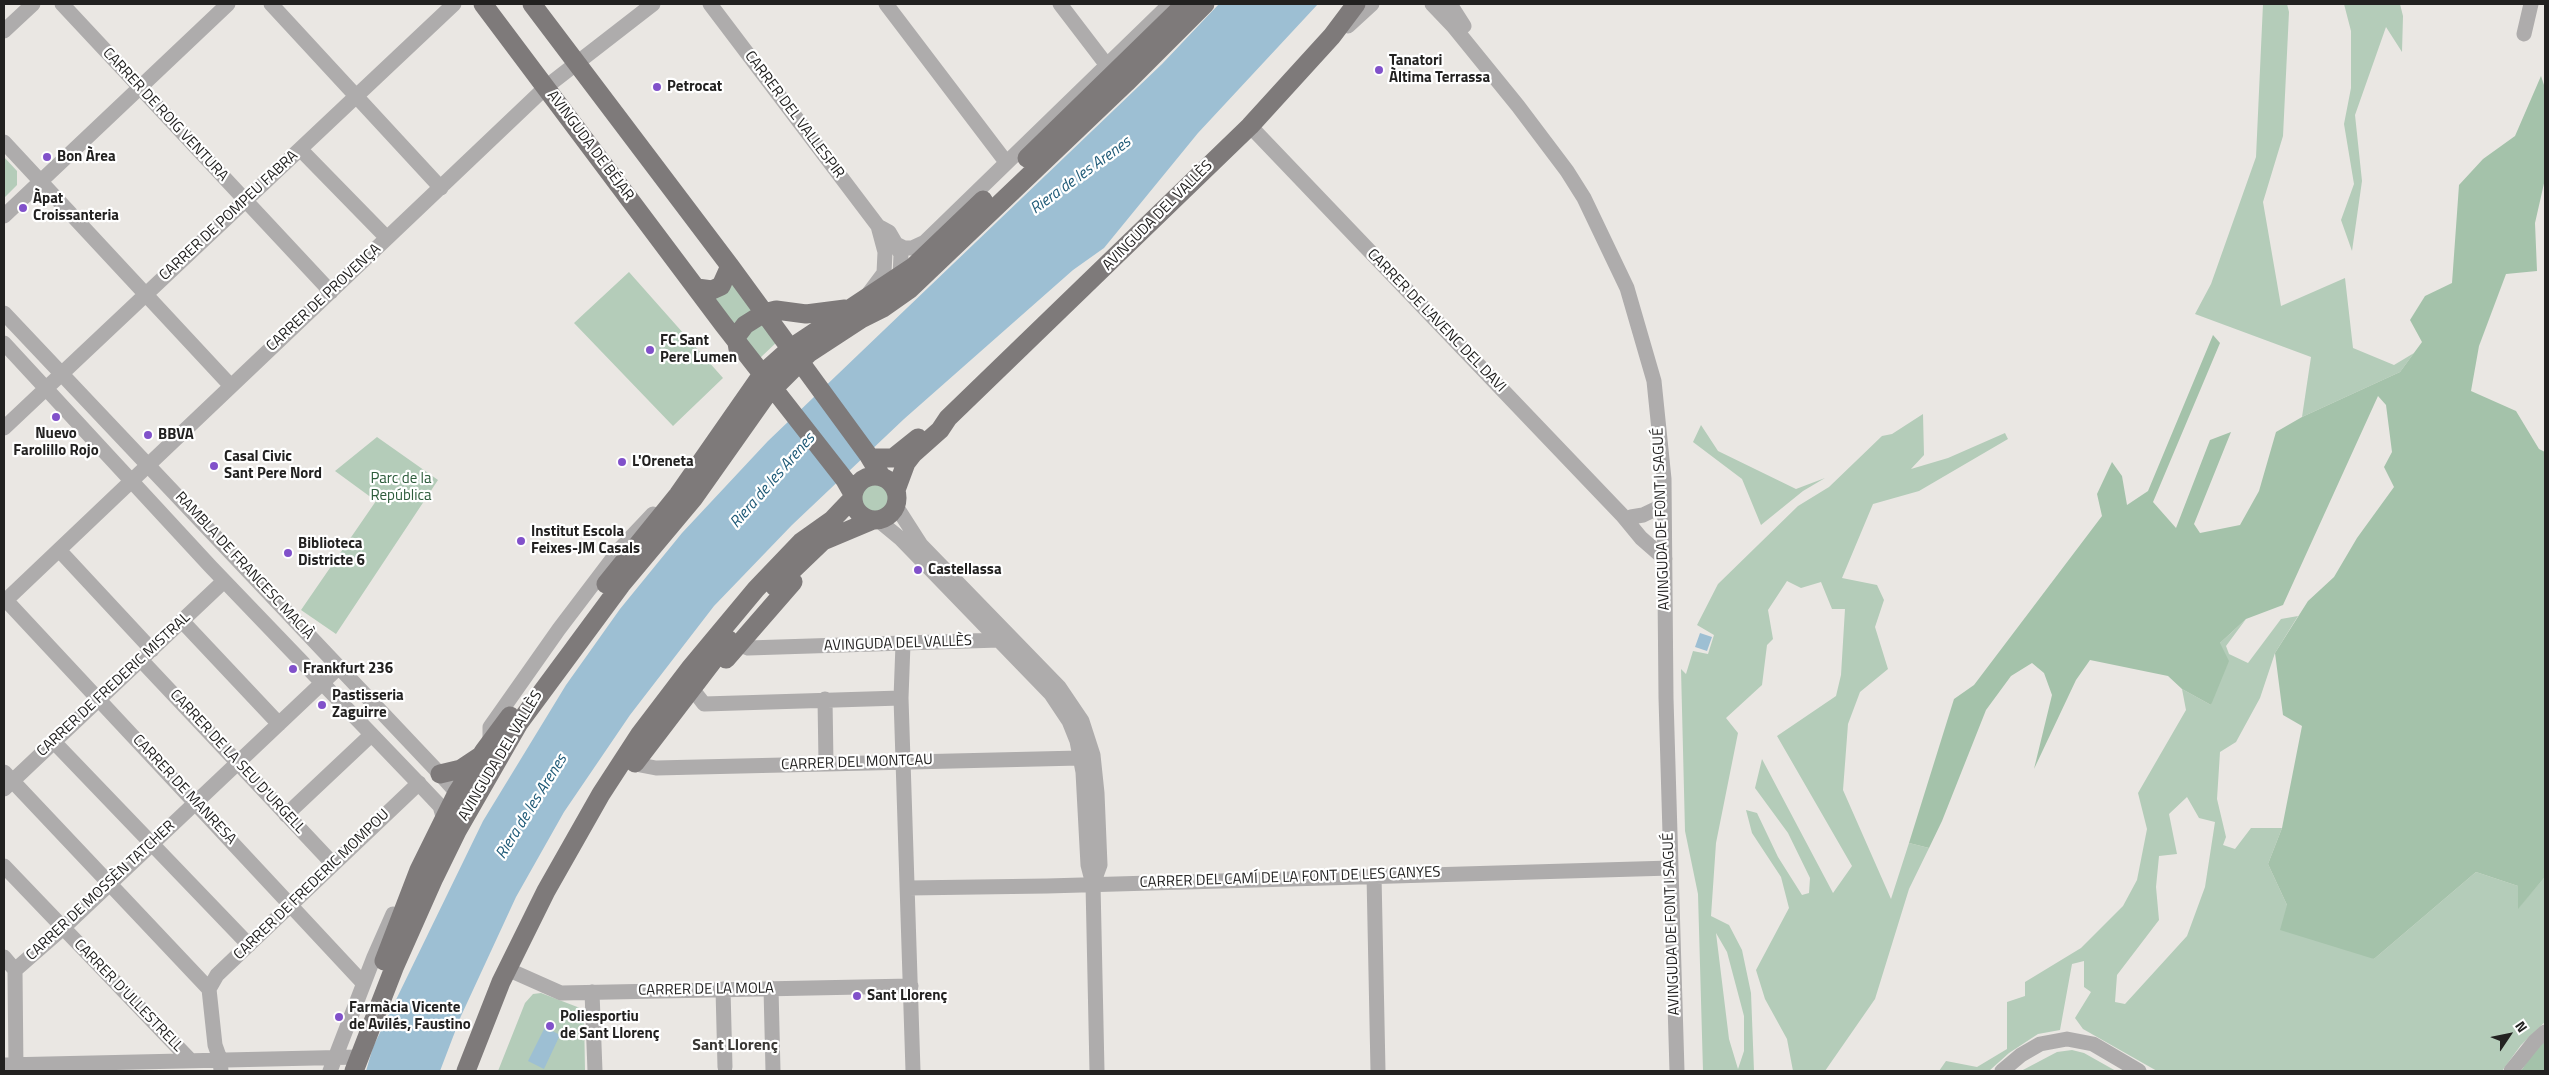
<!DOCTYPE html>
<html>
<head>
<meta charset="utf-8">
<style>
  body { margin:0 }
  #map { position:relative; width:2549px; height:1075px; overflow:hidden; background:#eae7e3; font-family:"Titillium Web",sans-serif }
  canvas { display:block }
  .frame { position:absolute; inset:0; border:5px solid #222120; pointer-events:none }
  .north { position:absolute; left:2484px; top:1010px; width:50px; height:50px; -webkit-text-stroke:4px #fff; paint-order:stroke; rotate:56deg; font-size:14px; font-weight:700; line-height:20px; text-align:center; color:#222120 }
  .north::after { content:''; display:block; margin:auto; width:18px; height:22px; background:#222120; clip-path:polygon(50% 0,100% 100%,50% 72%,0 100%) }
</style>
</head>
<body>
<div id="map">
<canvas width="2549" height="1075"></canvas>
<div class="frame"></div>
<div class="north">N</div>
</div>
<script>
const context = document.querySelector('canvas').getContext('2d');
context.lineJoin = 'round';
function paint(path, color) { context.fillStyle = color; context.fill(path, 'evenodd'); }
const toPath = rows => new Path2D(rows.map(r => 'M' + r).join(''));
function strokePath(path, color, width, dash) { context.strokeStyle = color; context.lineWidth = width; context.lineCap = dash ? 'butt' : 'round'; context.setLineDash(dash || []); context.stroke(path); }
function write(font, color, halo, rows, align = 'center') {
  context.font = font + ' "Titillium Web",sans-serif'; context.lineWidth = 4.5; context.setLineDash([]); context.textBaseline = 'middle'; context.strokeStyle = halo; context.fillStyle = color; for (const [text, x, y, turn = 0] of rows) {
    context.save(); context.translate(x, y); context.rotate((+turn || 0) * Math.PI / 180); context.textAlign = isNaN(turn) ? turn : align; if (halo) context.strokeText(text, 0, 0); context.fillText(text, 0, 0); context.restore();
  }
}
const green = toPath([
  [2263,4,2287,4,2289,12,2283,136,2263,202,2281,306,2345,278,2353,348,2394,365,2414,353,2400,372,2302,417,2311,357,2195,314,2211,284,2256,157],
  [2344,4,2400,4,2403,16,2402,52,2386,27,2355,115,2362,181,2352,251,2341,220,2354,184,2344,124,2351,88,2351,31],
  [4,157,17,171,17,185,4,198],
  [629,272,723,378,673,426,574,323],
  [733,278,755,310,734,325,710,294],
  [761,324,778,341,760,358,747,343,746,338,746,333],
  [1923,414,1924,455,1911,469,1948,458,2005,433,2008,439,1919,491,1873,504,1842,578,1877,585,1884,600,1875,627,1888,669,1860,692,1848,724,1843,790,1891,899,1909,843,1929,848,1909,889,1875,999,1825,1071,1793,1071,1787,1039,1765,999,1756,970,1789,908,1781,877,1752,833,1746,810,1757,813,1778,857,1802,895,1809,893,1810,878,1788,833,1755,788,1762,759,1833,893,1852,866,1777,736,1836,696,1841,675,1845,609,1832,609,1821,582,1801,588,1787,581,1768,610,1773,639,1767,645,1762,685,1726,718,1738,733,1716,843,1711,916,1729,925,1742,950,1751,993,1754,1071,1703,1071,1698,894,1685,831,1681,669,1686,674,1693,651,1708,654,1714,635,1697,625,1718,584,1798,506,1829,487,1882,436,1892,434],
  [1716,933,1727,952,1744,1016,1744,1051,1738,1069,1729,1039],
  [1701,425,1718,451,1796,489,1825,478,1803,491,1761,525,1742,479,1693,442],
  [377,437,438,480,336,634,301,610,376,501,335,471],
  '859 498a16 16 0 1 1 32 0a16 16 0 1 1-32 0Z',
  [2298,616,2275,653,2260,698,2236,742,2220,752,2217,799,2226,837,2223,845,2235,849,2251,828,2282,828,2268,864,2287,905,2374,959,2476,872,2518,886,2518,908,2545,877,2545,1022,2521,1045,2502,1071,2157,1071,2083,1029,2075,1018,2091,992,2084,987,2084,961,2072,964,2060,1030,2038,1034,2009,1053,1989,1071,1939,1071,1946,1061,1977,1067,2007,1049,2007,1002,2025,996,2025,982,2081,948,2123,906,2137,880,2147,829,2138,793,2186,710,2182,689,2211,705,2220,643,2246,619,2226,646,2229,654,2248,663,2281,619],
  [2187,797,2199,818,2215,822,2205,887,2187,936,2125,1004,2115,1002,2117,975,2159,920,2156,887,2159,856,2177,854,2169,814],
  [541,993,580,1008,584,1014,585,1071,498,1071,525,1003,533,994],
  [2072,1050,2084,1053,2116,1071,2021,1071,2057,1052]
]);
const forest = toPath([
  [2541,76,2545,88,2545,179,2535,223,2537,271,2506,274,2479,346,2471,391,2516,411,2539,449,2545,452,2545,877,2518,909,2518,886,2476,872,2374,959,2280,930,2287,905,2268,864,2282,828,2302,726,2283,715,2275,653,2308,601,2334,577,2357,538,2394,487,2384,467,2392,452,2386,405,2378,396,2283,605,2246,619,2220,643,2229,661,2211,705,2182,689,2168,676,2090,660,2076,680,2034,769,2052,695,2044,673,2032,663,2011,676,1986,710,1942,821,1929,848,1909,843,1954,699,1974,685,2102,516,2097,494,2112,462,2122,476,2127,505,2148,491,2213,335,2220,343,2153,502,2176,528,2210,440,2231,432,2194,524,2200,533,2240,525,2259,491,2276,432,2302,417,2400,372,2422,342,2410,320,2425,296,2452,283,2459,185,2483,159,2515,136],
  [2545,1040,2545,1071,2521,1071,2534,1051]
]);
const water = toPath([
  [1219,4,1318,4,1198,133,1104,248,1073,270,904,419,792,525,714,606,630,715,564,812,516,897,461,1016,440,1071,366,1071,373,1047,483,821,566,685,620,609,682,533,768,441,1162,64],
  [1700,633,1712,637,1707,651,1695,647],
  [545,1027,560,1035,544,1069,528,1061]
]);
const minor = toPath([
  [62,4,331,292],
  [271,4,441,188],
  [710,4,878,226,889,232,896,244,901,255,900,276,897,282],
  [886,4,1006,162],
  [1060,4,1112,72],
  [1432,4,1453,26,1518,106,1567,171,1584,198,1627,288,1654,381,1664,479,1666,698,1677,1071],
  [1450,4,1464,26],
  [1348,26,1372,4],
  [4,31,33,4],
  [2524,34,2531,4],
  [1250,126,1622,515,1641,538,1665,559],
  [4,142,230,385],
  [300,149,387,238],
  [4,216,228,4],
  [896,244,904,248,912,248,925,242,1170,4],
  [869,293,884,273,885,252,878,226],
  [4,313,440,774,457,793,457,804],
  [4,343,210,566,423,788,440,806,444,820],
  [4,428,454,4],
  [896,506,921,545,1059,687,1082,721,1093,755,1097,793,1100,865,1093,884],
  [1631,517,1643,515,1664,505],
  [878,520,901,539,1051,694,1069,721,1077,741,1083,772,1088,865,1093,884,1097,1071],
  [59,550,152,650],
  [4,598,363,983],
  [4,602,546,87,653,4],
  [182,621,279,724],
  [738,644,748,648,999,640],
  [903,644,901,698,913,1071],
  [141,660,333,864],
  [697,695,704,704,901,698],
  [825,699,826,763],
  [54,742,249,945],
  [490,742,490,727,559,629,619,550,653,514],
  [635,764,656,768,1080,758],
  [4,772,209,989],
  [4,789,224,581],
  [286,815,371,735],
  [4,866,190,1060],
  [1374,875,1378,1071],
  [908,888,1047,886,1671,868],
  [4,957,15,970],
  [507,969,561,993,911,986],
  [15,970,63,928,339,667],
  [15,970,16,1071],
  [771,988,773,1071],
  [209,989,217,975,419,783],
  [209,989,215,1045,220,1059,221,1071],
  [723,989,725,1067],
  [592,992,595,1071],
  [4,1065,359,1057],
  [330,1071,374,957,393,914],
  [2002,1071,2021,1055,2040,1044,2067,1039,2093,1044,2139,1071],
  [2511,1071,2535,1041,2545,1032]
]);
const major = toPath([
  [483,4,723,324,845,480,853,494],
  [532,4,730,266,869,456,881,476],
  [1027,158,1185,4],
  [697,288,712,290,721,286,730,266],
  [738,349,736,337,745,325,764,313,776,310,806,314,845,309],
  [871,458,893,458,918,438],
  '853 498a22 22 0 1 1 44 0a22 22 0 1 1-44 0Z',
  [896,490,906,463,913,454,940,430,948,418,1250,126,1332,36,1356,4],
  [606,584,678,495,763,373,791,348,913,267,983,200],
  [775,587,823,541,873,520],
  [726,659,793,582],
  [635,763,729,640],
  [440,774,461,769,479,757],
  [384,961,419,870,457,793,484,751,510,716],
  [354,1071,394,968,434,878,457,831,519,723,621,585,693,499,765,397,809,353,861,319,883,308,910,289,1126,83,1205,4],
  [466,1071,501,982,546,891,601,794,640,734,691,667,756,589,801,542,832,520,852,499]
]);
const markers = [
  [1379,70,5,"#8151ca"],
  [657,87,5,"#8151ca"],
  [47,157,5,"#8151ca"],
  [23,208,5,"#8151ca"],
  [650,350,5,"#8151ca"],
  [56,417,5,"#8151ca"],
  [148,435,5,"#8151ca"],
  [622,462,5,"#8151ca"],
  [214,466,5,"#8151ca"],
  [521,541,5,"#8151ca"],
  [288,553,5,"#8151ca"],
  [918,570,5,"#8151ca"],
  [293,669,5,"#8151ca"],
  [322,705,5,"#8151ca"],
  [857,996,5,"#8151ca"],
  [339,1017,5,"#8151ca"],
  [550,1026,5,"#8151ca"]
];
const poiNames = [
  ["Tanatori",1389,61],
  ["Àltima Terrassa",1389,78],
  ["Petrocat",667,87],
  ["Bon Àrea",57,157],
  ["Àpat",33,199],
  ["Croissanteria",33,216],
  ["FC Sant",660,341],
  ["Pere Lumen",660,358],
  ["Nuevo",56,434,"center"],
  ["Farolillo Rojo",56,451,"center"],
  ["BBVA",158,435],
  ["Casal Civic",224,457],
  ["Sant Pere Nord",224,474],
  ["L'Oreneta",632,462],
  ["Institut Escola",531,532],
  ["Feixes-JM Casals",531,549],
  ["Biblioteca",298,544],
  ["Districte 6",298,561],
  ["Castellassa",928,570],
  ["Frankfurt 236",303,669],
  ["Pastisseria",332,696],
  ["Zaguirre",332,713],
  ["Sant Llorenç",867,996],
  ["Farmàcia Vicente",349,1008],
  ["de Avilés, Faustino",349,1025],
  ["Poliesportiu",560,1017],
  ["de Sant Llorenç",560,1034]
];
const streetNames = [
  ["CARRER DE ROIG VENTURA",165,115,47],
  ["CARRER DEL VALLESPIR",794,115,53],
  ["AVINGUDA DE BÉJAR",590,146,53],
  ["CARRER DE POMPEU FABRA",229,216,-43],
  ["AVINGUDA DEL VALLÈS",1158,216,-45],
  ["CARRER DE PROVENÇA",324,298,-43],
  ["CARRER DE L'AVENC DEL DAVI",1436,321,46],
  ["AVINGUDA DE FONT I SAGUÉ",1662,519,-92],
  ["RAMBLA DE FRANCESC MACIÀ",244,566,47],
  ["AVINGUDA DEL VALLÈS",898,644,-2],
  ["CARRER DE FREDERIC MISTRAL",114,685,-43],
  ["AVINGUDA DEL VALLÈS",501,756,-59],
  ["CARRER DE LA SEU D'URGELL",237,762,47],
  ["CARRER DEL MONTCAU",857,763,-2],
  ["CARRER DE MANRESA",184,790,47],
  ["CARRER DEL CAMÍ DE LA FONT DE LES CANYES",1290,878,-2],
  ["CARRER DE FREDERIC MOMPOU",312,885,-44],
  ["CARRER DE MOSSÈN TATCHER",101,891,-43],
  ["AVINGUDA DE FONT I SAGUÉ",1672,924,-92],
  ["CARRER DE LA MOLA",706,990,-1],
  ["CARRER D'ULLESTRELL",128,996,46]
];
const parkNames = [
  ["Parc de la",401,479],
  ["República",401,496]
];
const waterNames = [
  ["Riera de les Arenes",1081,176,-36],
  ["Riera de les Arenes",773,481,-49],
  ["Riera de les Arenes",532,807,-58]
];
const neighbourhoodNames = [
  ["Sant Llorenç",735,1046]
];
paint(green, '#b4ccb9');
paint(forest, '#a4c2aa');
paint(water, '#9dbfd3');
strokePath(minor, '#aeacac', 15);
strokePath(major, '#7e7a7a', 19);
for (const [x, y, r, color] of markers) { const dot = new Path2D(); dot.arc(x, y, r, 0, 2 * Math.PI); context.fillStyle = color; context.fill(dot); strokePath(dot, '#fff', 2); }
write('bold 15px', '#222120', '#fff', poiNames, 'left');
write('15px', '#222120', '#fff', streetNames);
write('15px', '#2c5b3a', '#fff', parkNames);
write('italic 16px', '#1f5a77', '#fff', waterNames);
write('bold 16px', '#3a3835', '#fff', neighbourhoodNames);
</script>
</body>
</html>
